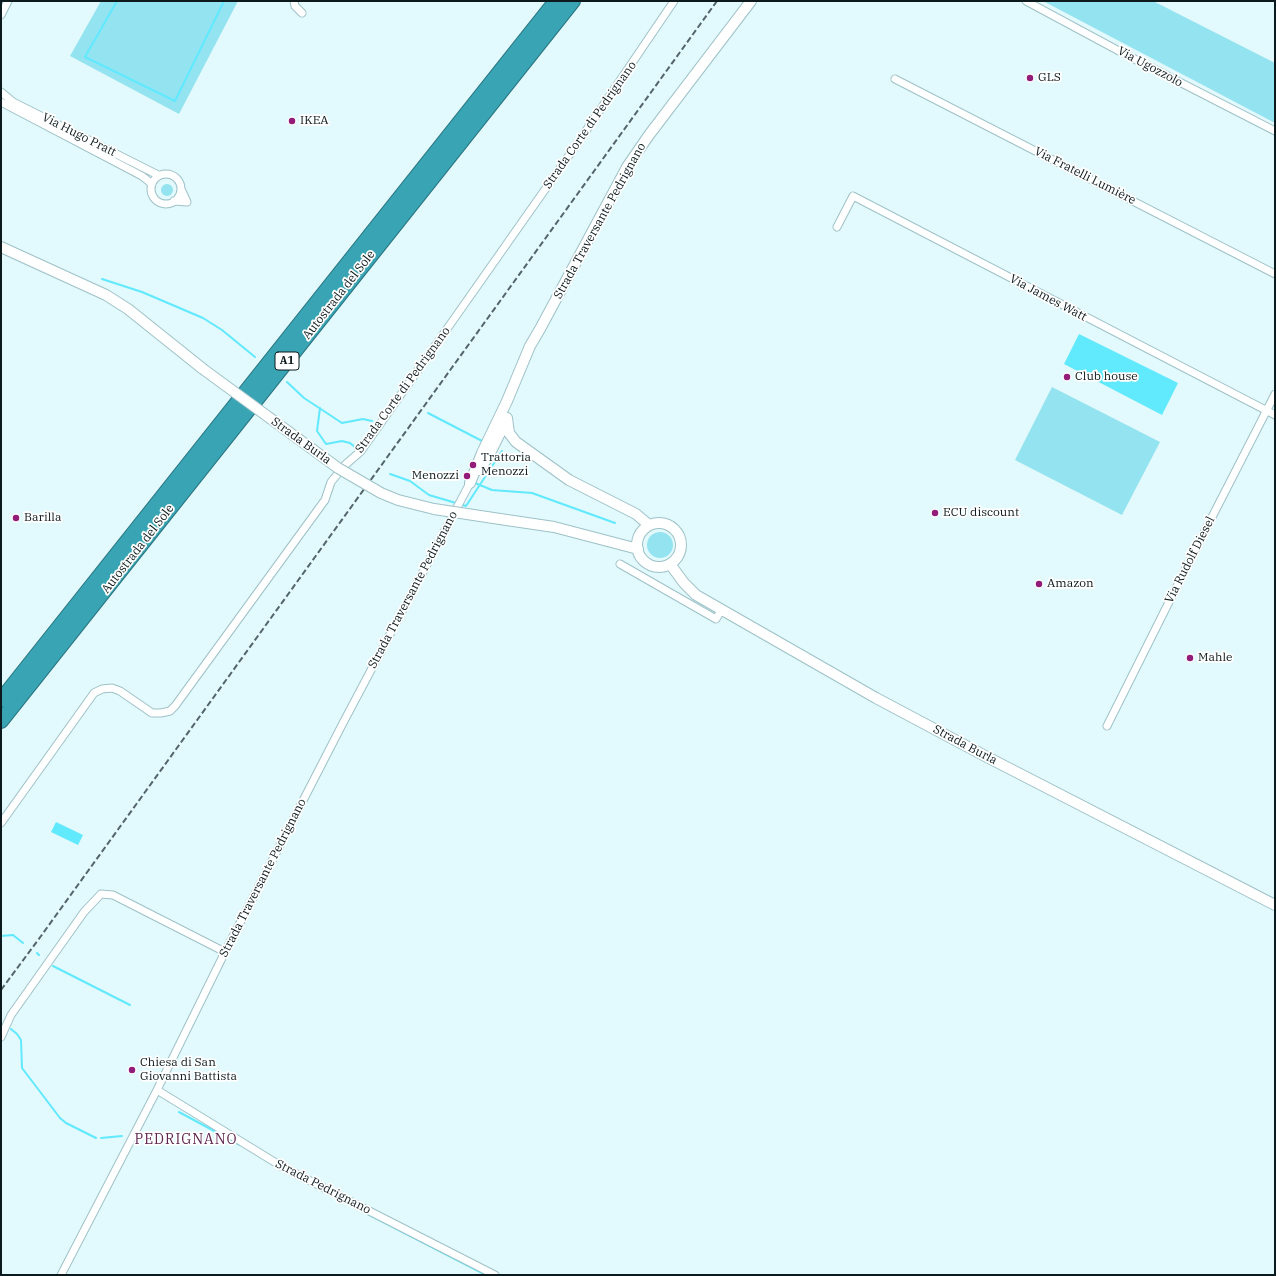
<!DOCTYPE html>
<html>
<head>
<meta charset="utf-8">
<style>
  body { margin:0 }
  #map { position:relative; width:1276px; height:1276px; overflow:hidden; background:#e2f9fd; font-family:"IBM Plex Serif",serif }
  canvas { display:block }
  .frame { position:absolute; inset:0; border:2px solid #0c1a1d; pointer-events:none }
</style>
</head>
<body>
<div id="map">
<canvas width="1276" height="1276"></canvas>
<div class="frame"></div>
</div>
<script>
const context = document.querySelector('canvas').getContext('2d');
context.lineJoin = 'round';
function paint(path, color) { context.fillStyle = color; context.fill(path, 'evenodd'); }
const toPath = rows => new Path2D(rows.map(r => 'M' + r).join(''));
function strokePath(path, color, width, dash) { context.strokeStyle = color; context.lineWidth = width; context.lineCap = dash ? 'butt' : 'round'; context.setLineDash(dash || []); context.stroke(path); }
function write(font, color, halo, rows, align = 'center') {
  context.font = font + ' "IBM Plex Serif",serif'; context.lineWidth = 3.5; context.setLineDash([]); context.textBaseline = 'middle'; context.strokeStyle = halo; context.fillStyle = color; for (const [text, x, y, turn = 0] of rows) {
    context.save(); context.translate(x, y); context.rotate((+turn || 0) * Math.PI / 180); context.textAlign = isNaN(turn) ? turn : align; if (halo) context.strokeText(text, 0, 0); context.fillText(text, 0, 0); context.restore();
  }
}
const green = toPath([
  [101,1,238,1,179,114,70,56],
  [1043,1,1153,1,1275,63,1275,123],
  '161 190a6 6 0 1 1 12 0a6 6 0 1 1-12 0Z',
  [1052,387,1160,442,1122,515,1015,460],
  '647 545a13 13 0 1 1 26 0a13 13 0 1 1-26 0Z'
]);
const water = toPath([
  [1079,334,1178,383,1162,415,1064,364],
  [56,822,83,835,78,845,51,832]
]);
const stream = toPath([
  [117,1,85,57,175,101,224,1],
  [102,279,142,292,203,318,222,330,255,357],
  [287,382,304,398,342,423,363,419,372,421],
  [320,408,317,431,326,444,342,441,350,443,356,448],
  [428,413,484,442],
  [390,474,410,481,429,495,466,506,502,451],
  [475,483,492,490,532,493,615,523],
  [1,936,13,935,23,943],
  [37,953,39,955],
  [53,966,130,1005],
  [11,1029,17,1034,21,1040,22,1068,60,1118,66,1123,96,1138],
  [179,1112,240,1145],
  [101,1138,122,1136],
  [290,1174,486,1275]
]);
const street = toPath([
  [294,1,295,6,302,13],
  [1026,1,1119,51,1275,131],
  [1,15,8,1],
  [895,79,1275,274],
  [1,92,13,102,158,175],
  [1,102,142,176,152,184],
  '151 189a15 15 0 1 1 30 0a15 15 0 1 1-30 0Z',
  [174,201,187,202,181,189],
  [837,227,853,196,1275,415],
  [620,564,716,619,722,609],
  [1107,726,1189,562,1275,394],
  [1,823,94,693,102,689,112,688,120,691,152,713,161,713,170,711,175,706,325,500,331,482,345,465,361,451,416,373,577,144,674,1],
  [1,1037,11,1015,84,912,101,894,113,895,225,952],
  [157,1090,281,1166,495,1275],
  [61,1275,157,1090,225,952,343,723,470,483]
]);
const secondary = toPath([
  [1,247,106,295,128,309,203,369],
  [507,418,509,433,516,442,569,480,636,514,649,525],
  [479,470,488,457,507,419],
  [470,483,482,453,507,401,530,346,540,329,627,167,649,135,751,1],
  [500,519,554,527,638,549],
  '637 545a22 22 0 1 1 44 0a22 22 0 1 1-44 0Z',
  [670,564,684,583,696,595,876,698,987,757,1275,905]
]);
const highway = toPath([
  [1,700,556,1],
  [1,721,573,1]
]);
const rail = toPath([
  [1,990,41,936,717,1]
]);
const secondaryBridge = toPath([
  [203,369,338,468,381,493,398,500,434,509,500,519]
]);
const markers = [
  [1030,78,4,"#941c79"],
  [292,121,4,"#941c79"],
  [1067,377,4,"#941c79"],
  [473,465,4,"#941c79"],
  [467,476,4,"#941c79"],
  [935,513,4,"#941c79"],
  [16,518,4,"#941c79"],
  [1039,584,4,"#941c79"],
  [1190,658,4,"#941c79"],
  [132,1070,4,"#941c79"]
];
const shields = [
  [287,361,24]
];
const shieldNames = [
  ["A1",287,361]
];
const streetNames = [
  ["Via Ugozzolo",1150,67,28],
  ["Strada Corte di Pedrignano",590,125,-55],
  ["Via Hugo Pratt",79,135,27],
  ["Via Fratelli Lumière",1085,176,27],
  ["Strada Traversante Pedrignano",600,221,-61],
  ["Autostrada del Sole",339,295,-52],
  ["Via James Watt",1048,298,28],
  ["Strada Corte di Pedrignano",403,390,-54],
  ["Strada Burla",301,441,36],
  ["Autostrada del Sole",138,549,-52],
  ["Via Rudolf Diesel",1190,560,-63],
  ["Strada Traversante Pedrignano",413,590,-62],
  ["Strada Burla",965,745,28],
  ["Strada Traversante Pedrignano",263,878,-63],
  ["Strada Pedrignano",323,1187,27]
];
const poiNames = [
  ["GLS",1038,78],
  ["IKEA",300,121],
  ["Club house",1075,377],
  ["Trattoria",481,458],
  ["Menozzi",481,472],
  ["Menozzi",459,476,"right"],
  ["ECU discount",943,513],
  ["Barilla",24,518],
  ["Amazon",1047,584],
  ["Mahle",1198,658],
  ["Chiesa di San",140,1063],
  ["Giovanni Battista",140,1077]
];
const quarterNames = [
  ["PEDRIGNANO",186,1140]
];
paint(green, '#94e3f1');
paint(water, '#61e9fe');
strokePath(stream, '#61e9fe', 2);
strokePath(street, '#9dc2c8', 9);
strokePath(secondary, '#9dc2c8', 12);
strokePath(highway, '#29747f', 16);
strokePath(street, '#fff', 7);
strokePath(secondary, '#fff', 10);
strokePath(highway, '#38a4b4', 14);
strokePath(rail, '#546569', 2, [6, 3]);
strokePath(secondaryBridge, '#9dc2c8', 12, []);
strokePath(secondaryBridge, '#fff', 10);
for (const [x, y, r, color] of markers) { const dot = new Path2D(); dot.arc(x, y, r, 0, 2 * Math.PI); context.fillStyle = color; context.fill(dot); strokePath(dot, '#fff', 1.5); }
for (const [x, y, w] of shields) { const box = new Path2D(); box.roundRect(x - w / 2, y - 9, w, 18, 3); context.fillStyle = '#fff'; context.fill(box); strokePath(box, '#0c1a1d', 1); }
write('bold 11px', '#0c1a1d', null, shieldNames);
write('12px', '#0c1a1d', '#fff', streetNames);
write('12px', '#0c1a1d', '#fff', poiNames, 'left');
context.letterSpacing = '1px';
write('14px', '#602650', '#fff', quarterNames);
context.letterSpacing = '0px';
</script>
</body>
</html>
